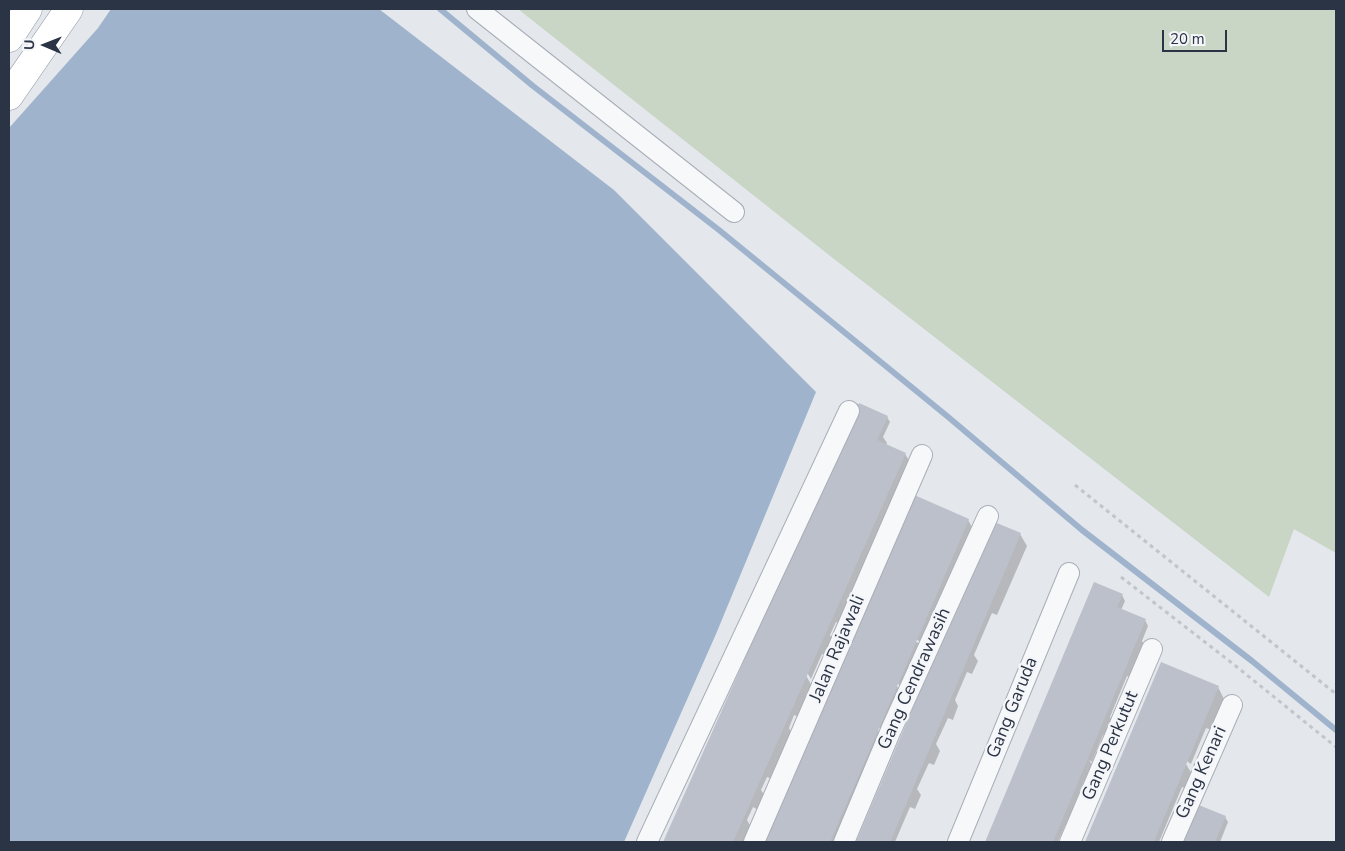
<!DOCTYPE html>
<html>
<head>
<meta charset="utf-8">
<style>
  body { margin:0 }
  #map { position:relative; width:1345px; height:851px; overflow:hidden; background:#e4e7ec; font-family:"Nunito Sans",sans-serif }
  canvas { display:block }
  .frame { position:absolute; inset:0; border:10px solid #2b3445; pointer-events:none }
  .north { position:absolute; left:20px; top:20px; width:50px; height:50px; -webkit-text-stroke:4px #f4f6f9; paint-order:stroke; rotate:271deg; font-size:14px; font-weight:700; line-height:20px; text-align:center; color:#2b3445 }
  .north::after { content:''; display:block; margin:auto; width:18px; height:22px; background:#2b3445; clip-path:polygon(50% 0,100% 100%,50% 72%,0 100%) }
  .scale { position:absolute; left:1162px; top:30px; width:65px; height:22px; box-sizing:border-box; border:2px solid #2b3445; border-top:0; padding-left:6px; font-size:15px; line-height:18px; white-space:nowrap; color:#2b3445; -webkit-text-stroke:4px #f4f6f9; paint-order:stroke }
</style>
</head>
<body>
<div id="map">
<canvas width="1345" height="851"></canvas>
<div class="frame"></div>
<div class="north">U</div>
<div class="scale">20 m</div>
</div>
<script>
const context = document.querySelector('canvas').getContext('2d');
context.lineJoin = 'round';
function paint(path, color) { context.fillStyle = color; context.fill(path, 'evenodd'); }
const toPath = rows => new Path2D(rows.map(r => 'M' + r).join(''));
function strokePath(path, color, width, dash) { context.strokeStyle = color; context.lineWidth = width; context.lineCap = dash ? 'butt' : 'round'; context.setLineDash(dash || []); context.stroke(path); }
function write(font, color, halo, rows, align = 'center') {
  context.font = font + ' "Nunito Sans",sans-serif'; context.lineWidth = 5; context.setLineDash([]); context.textBaseline = 'middle'; context.strokeStyle = halo; context.fillStyle = color; for (const [text, x, y, turn = 0] of rows) {
    context.save(); context.translate(x, y); context.rotate((+turn || 0) * Math.PI / 180); context.textAlign = isNaN(turn) ? turn : align; if (halo) context.strokeText(text, 0, 0); context.fillText(text, 0, 0); context.restore();
  }
}
const green = toPath([
  [518,9,1336,9,1336,553,1294,529,1269,597,834,259]
]);
const water = toPath([
  [111,9,379,9,614,190,816,392,716,634,624,842,9,842,9,128,98,28]
]);
const shadow = toPath([
  [887,417,890,422,883,437,887,443,886,445,905,454,912,465,841,624,836,622,830,635,833,641,827,656,822,654,811,679,805,669,803,670,813,688,799,717,794,715,789,728,792,734,772,779,767,777,761,790,765,796,758,810,753,807,747,820,751,827,744,842,665,842,853,419],
  [912,496,968,520,975,532,962,563,956,561,922,642,897,632,897,634,921,644,920,646,917,645,923,654,901,689,896,679,894,681,904,698,883,733,877,724,875,725,885,742,836,842,763,842],
  [1020,534,1027,546,997,615,992,613,974,655,978,661,972,674,967,672,955,700,958,706,953,720,948,718,936,744,940,751,934,765,929,763,917,789,921,795,915,809,910,807,895,842,857,842,937,653],
  [1094,583,1122,595,1125,601,1121,610,1145,620,1148,626,1142,641,1146,647,1132,678,1127,676,1110,717,1114,724,1108,737,1103,735,1092,762,1089,760,1095,769,1089,783,1084,781,1073,808,1076,814,1070,828,1065,826,1058,842,986,842],
  [1162,663,1218,687,1224,699,1212,730,1206,728,1191,764,1188,762,1185,757,1186,764,1193,776,1187,789,1182,787,1159,842,1087,842],
  [1197,805,1225,817,1228,822,1220,842,1183,842]
]);
const stream = toPath([
  [440,9,533,86,719,230,947,416,1082,530,1252,661,1336,730]
]);
const building = toPath([
  [859,403,888,416,877,440,906,453,877,518,733,842,663,842],
  [912,494,969,519,830,842,762,842],
  [992,521,1021,533,890,842,856,842],
  [1094,582,1123,594,1117,607,1146,619,1053,842,985,842],
  [1161,662,1219,686,1155,839,1154,842,1085,842],
  [1196,804,1226,816,1215,842,1181,842]
]);
const path = toPath([
  [1075,485,1336,694],
  [1121,577,1232,663,1336,747]
]);
const minor = toPath([
  [477,9,734,212],
  [647,842,849,411],
  [754,842,922,455],
  [844,842,891,730,988,516],
  [958,842,1069,573],
  [1070,842,1152,649],
  [1172,842,1232,705]
]);
const trunk = toPath([
  [9,38,28,9],
  [9,96,69,9]
]);
const streetNames = [
  ["Jalan Rajawali",838,649,-67],
  ["Gang Cendrawasih",915,679,-66],
  ["Gang Garuda",1013,708,-68],
  ["Gang Perkutut",1111,746,-67],
  ["Gang Kenari",1202,773,-66]
];
paint(green, '#c9d6c5');
paint(water, '#9fb4cc');
paint(shadow, '#0003');
strokePath(stream, '#9fb4cc', 6);
paint(building, '#bbc0ca');
strokePath(minor, '#a9aeb7', 22);
strokePath(trunk, '#8b94a3', 29);
strokePath(path, '#c2c5cb', 3, [4, 4]);
strokePath(minor, '#f7f8fa', 20);
strokePath(trunk, '#fff', 28);
write('18px', '#2b3445', '#f4f6f9', streetNames);
</script>
</body>
</html>
